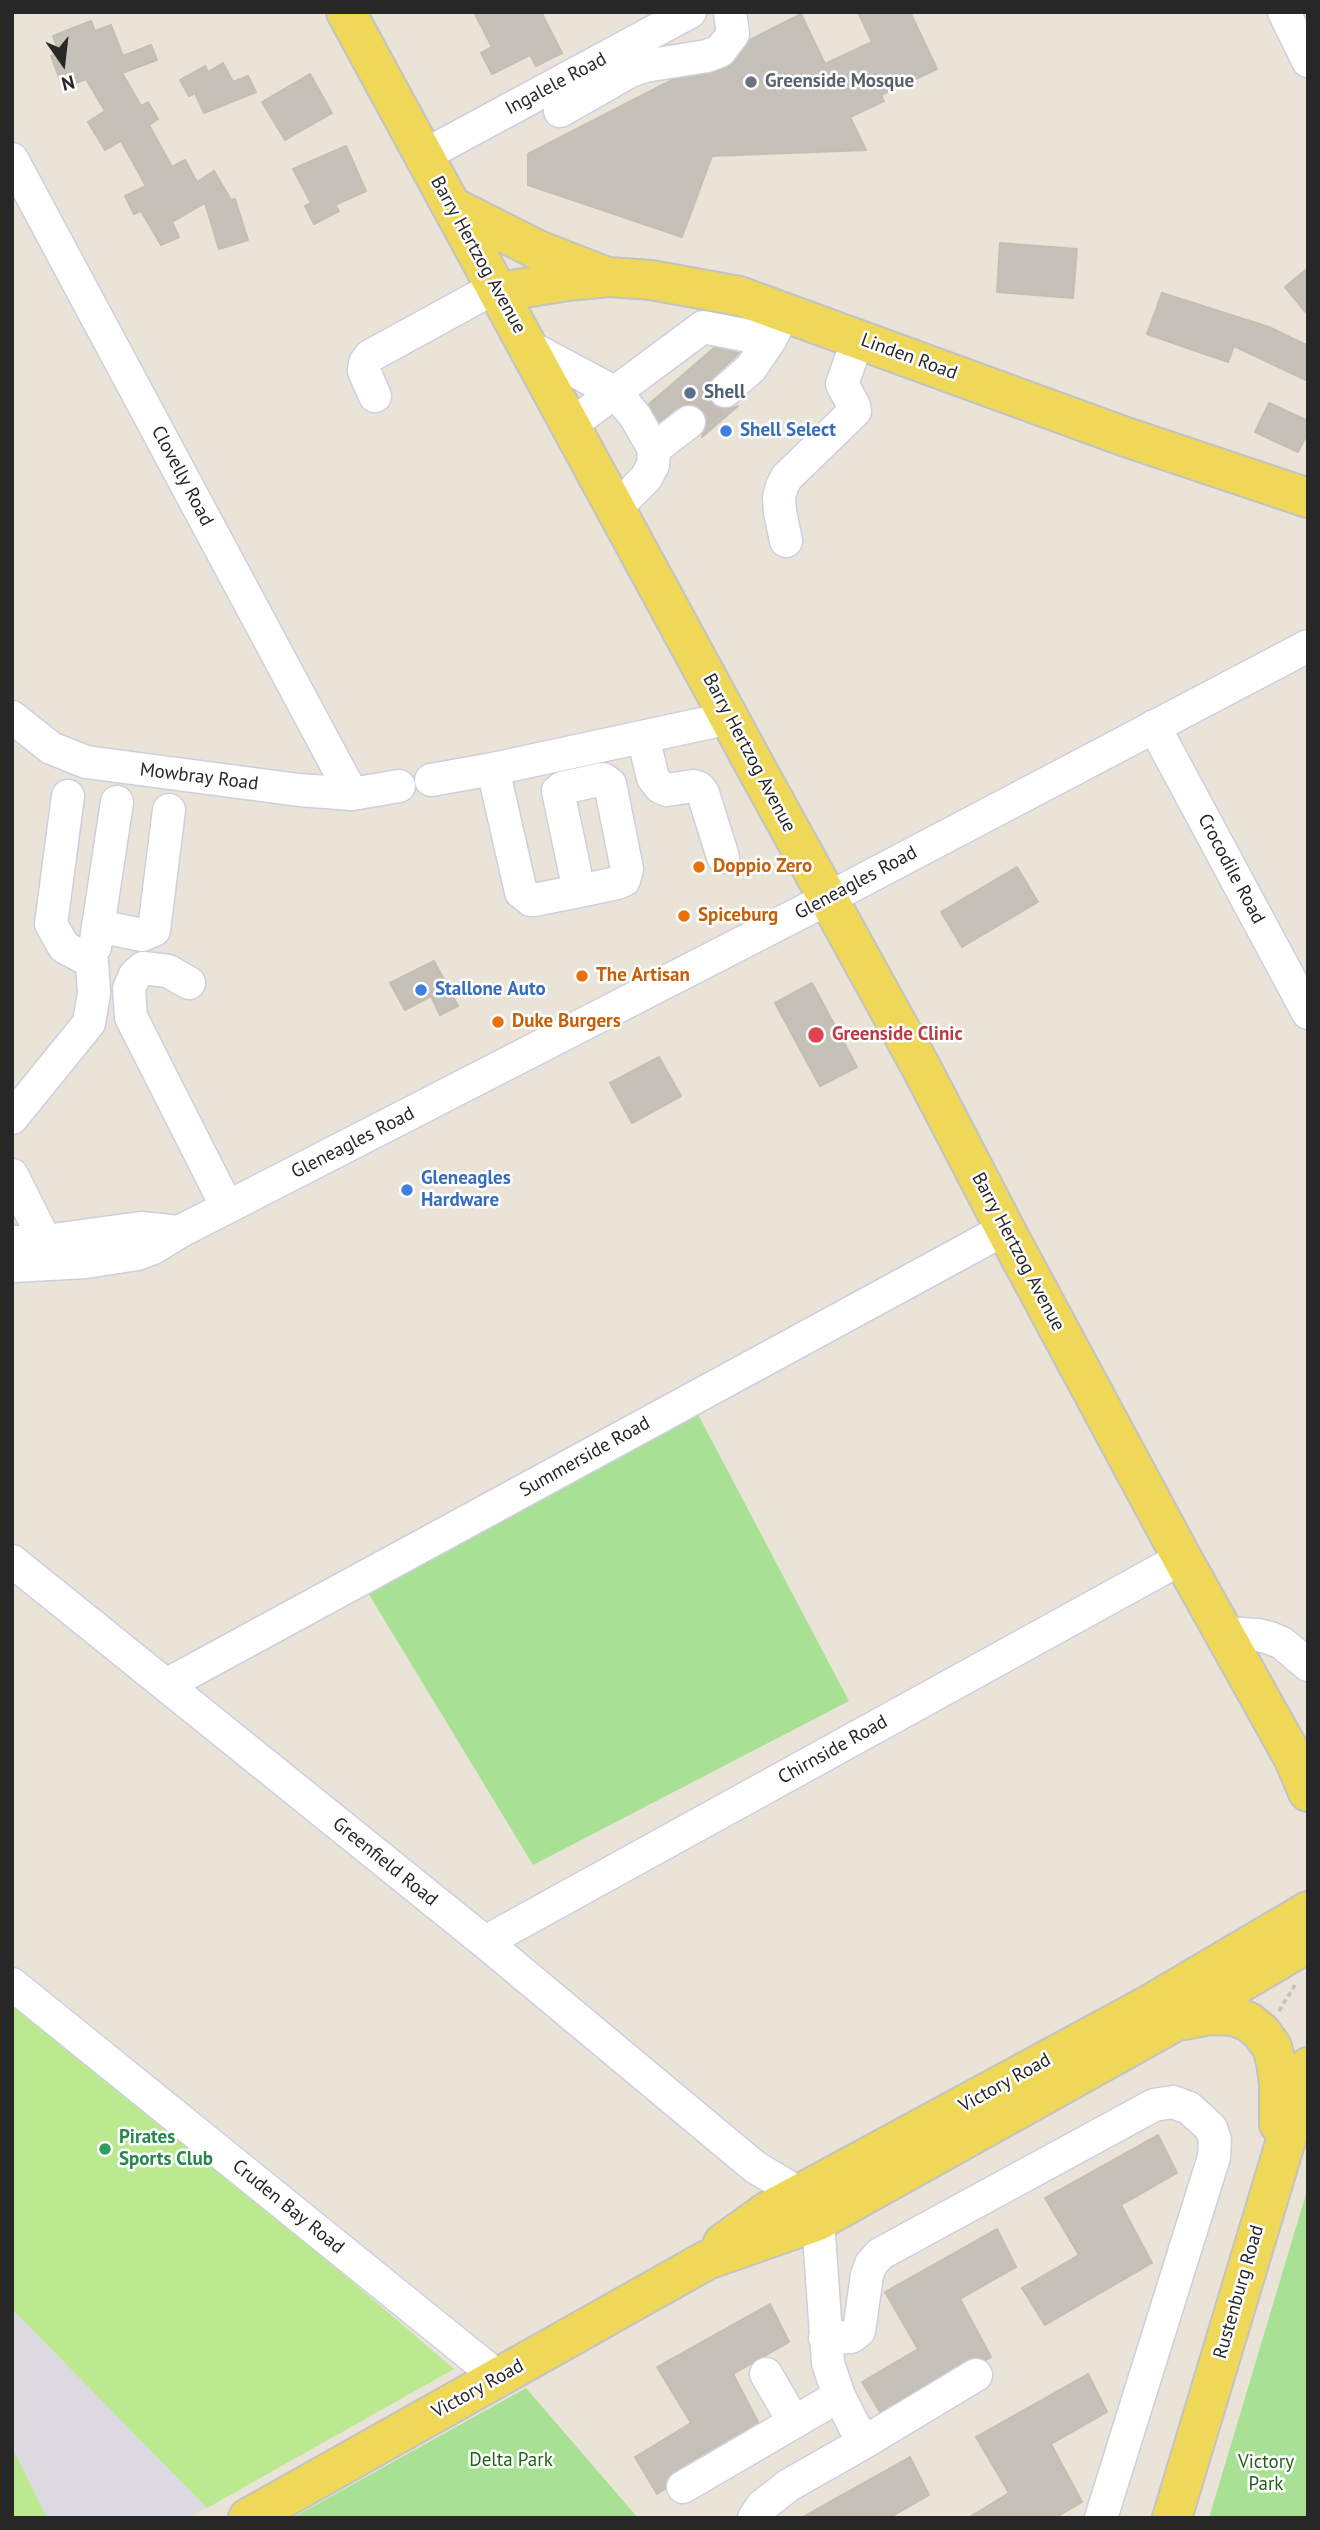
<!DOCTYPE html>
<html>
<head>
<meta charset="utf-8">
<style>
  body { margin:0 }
  #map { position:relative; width:1320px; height:2530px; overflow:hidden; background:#eae3d8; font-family:"PT Sans",sans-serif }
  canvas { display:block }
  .frame { position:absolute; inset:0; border:14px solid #272727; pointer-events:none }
  .north { position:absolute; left:28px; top:28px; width:70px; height:70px; -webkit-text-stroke:5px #fff; paint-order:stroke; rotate:166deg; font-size:19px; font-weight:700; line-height:28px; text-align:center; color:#272727 }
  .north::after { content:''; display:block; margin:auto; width:24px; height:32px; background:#272727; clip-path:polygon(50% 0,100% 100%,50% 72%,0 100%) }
</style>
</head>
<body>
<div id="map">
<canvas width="1320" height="2530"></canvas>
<div class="frame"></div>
<div class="north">N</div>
</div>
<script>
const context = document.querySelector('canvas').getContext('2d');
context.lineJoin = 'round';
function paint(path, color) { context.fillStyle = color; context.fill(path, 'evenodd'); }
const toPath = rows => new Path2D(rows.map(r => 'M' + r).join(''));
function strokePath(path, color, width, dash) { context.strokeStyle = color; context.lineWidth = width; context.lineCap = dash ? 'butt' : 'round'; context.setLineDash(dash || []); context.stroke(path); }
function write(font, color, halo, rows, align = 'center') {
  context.font = font + ' "PT Sans",sans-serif'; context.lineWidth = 5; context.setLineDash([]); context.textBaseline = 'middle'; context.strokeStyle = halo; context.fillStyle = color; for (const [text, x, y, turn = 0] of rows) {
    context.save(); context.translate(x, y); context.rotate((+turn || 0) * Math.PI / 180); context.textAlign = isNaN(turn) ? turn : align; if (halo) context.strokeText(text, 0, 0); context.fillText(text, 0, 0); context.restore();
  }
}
const industrial = toPath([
  [12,2309,207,2508,187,2518,47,2518,12,2447]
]);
const green = toPath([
  [693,1405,849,1701,533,1865,359,1578],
  [1308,2187,1308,2518,1209,2518],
  [526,2388,638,2518,292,2518]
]);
const pitch = toPath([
  [12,1990,454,2369,207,2508,12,2309],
  [12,2447,47,2518,12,2518]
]);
const building = toPath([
  [474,12,541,12,562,53,536,66,530,55,492,74,481,53,492,47,474,12],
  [858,12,910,12,937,69,881,95,884,101,850,117,866,150,712,156,682,237,528,185,528,154,672,80,710,74,727,68,735,62,750,40,801,14,825,64,872,42,858,12],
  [91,21,95,31,111,25,123,56,151,45,157,60,122,73,141,106,148,102,158,119,149,125,172,167,185,160,197,182,214,171,231,200,235,199,248,240,219,249,205,203,172,222,179,237,161,245,141,211,134,214,125,196,146,186,121,141,105,150,88,122,105,111,86,79,63,88,51,56,59,53,53,36,91,21],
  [223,63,233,82,248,76,256,92,204,113,195,93,189,96,180,80,205,66,208,72,223,63],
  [310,74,332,113,285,140,262,102,310,74],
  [346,146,366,191,335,205,339,211,314,224,305,206,311,203,293,169,346,146],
  [1000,243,1077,249,1073,298,997,292,1000,243],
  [1308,268,1308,315,1285,287,1308,268],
  [1162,293,1269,327,1308,346,1308,381,1234,346,1228,362,1147,334,1162,293],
  [714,348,739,353,712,378,707,386,707,395,711,403,719,408,728,409,738,406,702,437,707,419,703,410,695,405,686,404,678,407,659,422,649,404,714,348],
  [1269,403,1308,421,1308,432,1298,452,1255,432,1269,403],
  [1017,867,1038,902,962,947,941,912,1017,867],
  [434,961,458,1006,440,1015,431,996,405,1010,390,983,434,961],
  [812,983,857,1067,820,1086,775,1003,812,983],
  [659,1057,681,1096,632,1123,610,1083,659,1057],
  [1158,2135,1177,2173,1121,2205,1152,2263,1045,2325,1022,2288,1079,2255,1045,2198,1158,2135],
  [997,2229,1016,2267,960,2299,991,2357,986,2360,976,2357,967,2359,880,2412,862,2382,918,2349,885,2292,997,2229],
  [770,2304,789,2342,733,2374,758,2422,674,2471,667,2479,665,2489,657,2494,635,2457,691,2423,657,2367,770,2304],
  [1088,2374,1107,2412,1051,2444,1082,2502,1055,2518,968,2518,1009,2493,976,2437,1088,2374],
  [910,2457,929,2495,889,2518,801,2518,910,2457]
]);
const minorTunnel = toPath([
  [689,422,725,391]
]);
const path = toPath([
  [1279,2011,1295,1985]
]);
const minor = toPath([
  [1284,12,1308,61],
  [560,111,630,71,645,66,707,56,720,51,733,34,730,12],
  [423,156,690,12],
  [12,159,352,794],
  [528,346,616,393,635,416,654,449,653,465,646,478,616,508],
  [725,391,751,368,770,340],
  [375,396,364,371,365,363,370,356,496,287],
  [572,424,703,327,770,340,784,312],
  [654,449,689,422],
  [786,541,780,512,779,497,782,486,787,477,855,411,854,406,842,384,858,339],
  [12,717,51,748,86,762,299,790,352,794,399,786],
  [1154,726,1308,1013],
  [643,737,653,778,660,787,667,790,693,786,699,788,703,793,723,857],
  [493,769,521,892,531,900,534,900,579,891,617,883,624,880,627,869,610,784,603,779,562,788,558,791,579,891],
  [431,780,493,769,730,718],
  [98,926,142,935,154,930,169,810],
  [95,947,117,802],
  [189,983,168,971,143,968,135,975,129,989,131,1017,227,1207],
  [12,1118,89,1023,94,993,92,962,64,947,51,924,68,796],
  [12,1175,45,1241,48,1260],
  [12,1242,45,1241,141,1228,179,1232],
  [12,1266,86,1262,137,1254,153,1248,179,1232,802,912,1308,646],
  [12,1561,485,1942,755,2167,800,2194],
  [1223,1633,1258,1635,1270,1638,1282,1643,1308,1665],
  [166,1685,1005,1229],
  [485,1942,1182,1558],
  [12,1984,498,2377],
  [825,2338,851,2337,859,2331,867,2275,871,2264,880,2254,1154,2105,1173,2102,1189,2108,1211,2128,1215,2140,1214,2157,1101,2518],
  [766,2374,794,2422],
  [863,2443,976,2375],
  [683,2487,839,2396],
  [754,2518,762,2506,789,2485,863,2443,839,2396,828,2363,818,2221]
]);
const major = toPath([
  [346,12,760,775,922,1069,1005,1229,1182,1558,1294,1759,1308,1792],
  [451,206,538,250,602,275],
  [499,292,568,281,609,277,651,280,739,296,1123,436,1308,498],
  [1185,2020,1210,2015,1234,2016,1249,2022,1261,2032,1272,2047,1276,2062,1279,2084,1279,2124],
  [723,2243,768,2211,1145,2007,1308,1911],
  [248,2518,707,2260,818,2221,1164,2028,1308,1943],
  [1172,2518,1308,2067]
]);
const markers = [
  [751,82,7,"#6b7280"],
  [690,393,7,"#5c6f8a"],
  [726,431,7,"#3f7fe0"],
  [699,867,7,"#e8710a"],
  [684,916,7,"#e8710a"],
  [582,976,7,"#e8710a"],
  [421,990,7,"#3f7fe0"],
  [498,1022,7,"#e8710a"],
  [816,1035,9,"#e0444e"],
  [407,1190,7,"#3f7fe0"],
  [105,2149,7,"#2e9e5b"]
];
const worshipNames = [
  ["Greenside Mosque",765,82]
];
const streetNames = [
  ["Ingalele Road",556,84,-28],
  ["Barry Hertzog Avenue",478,255,61],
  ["Linden Road",909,357,20],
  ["Clovelly Road",182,476,62],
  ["Barry Hertzog Avenue",749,753,62],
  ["Mowbray Road",199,777,7],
  ["Crocodile Road",1231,869,62],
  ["Gleneagles Road",856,883,-28],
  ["Gleneagles Road",353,1143,-27],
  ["Barry Hertzog Avenue",1018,1252,62],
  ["Summerside Road",585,1457,-29],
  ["Chirnside Road",833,1750,-29],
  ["Greenfield Road",385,1862,39],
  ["Victory Road",1005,2083,-29],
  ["Cruden Bay Road",288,2207,39],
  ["Rustenburg Road",1239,2292,-74],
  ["Victory Road",478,2389,-29]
];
const serviceNames = [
  ["Shell",704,393]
];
const shopNames = [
  ["Shell Select",740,431],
  ["Stallone Auto",435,990],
  ["Gleneagles",421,1179],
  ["Hardware",421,1201]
];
const foodNames = [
  ["Doppio Zero",713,867],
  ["Spiceburg",698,916],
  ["The Artisan",596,976],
  ["Duke Burgers",512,1022]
];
const healthNames = [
  ["Greenside Clinic",832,1035]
];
const leisureNames = [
  ["Pirates",119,2138],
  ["Sports Club",119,2160]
];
const parkNames = [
  ["Delta Park",511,2461],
  ["Victory",1266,2463],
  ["Park",1266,2485]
];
paint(industrial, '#dcd9e1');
paint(green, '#a8e193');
paint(pitch, '#bbe98f');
paint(building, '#c5c0b8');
strokePath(building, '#c4bfb2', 2);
strokePath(minorTunnel, '#c3bdb5', 32, [32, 16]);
strokePath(minor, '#cdcfe0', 35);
strokePath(major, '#c3c3c3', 42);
strokePath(path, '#c3c3c3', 3.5, [5, 3.5]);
strokePath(minor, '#fff', 32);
strokePath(major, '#efd857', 38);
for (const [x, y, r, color] of markers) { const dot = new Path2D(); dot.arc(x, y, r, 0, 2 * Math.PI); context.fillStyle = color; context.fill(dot); strokePath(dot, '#fff', 2.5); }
write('bold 19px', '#5b616d', '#fff', worshipNames, 'left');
write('19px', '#272727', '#fff', streetNames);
write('bold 19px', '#4e5e75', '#fff', serviceNames, 'left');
write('bold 19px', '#366cbe', '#fff', shopNames, 'left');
write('bold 19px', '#c56008', '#fff', foodNames, 'left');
write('bold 19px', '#be3a42', '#fff', healthNames, 'left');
write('bold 19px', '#27864d', '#fff', leisureNames, 'left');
write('19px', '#226119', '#fff', parkNames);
</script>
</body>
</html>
